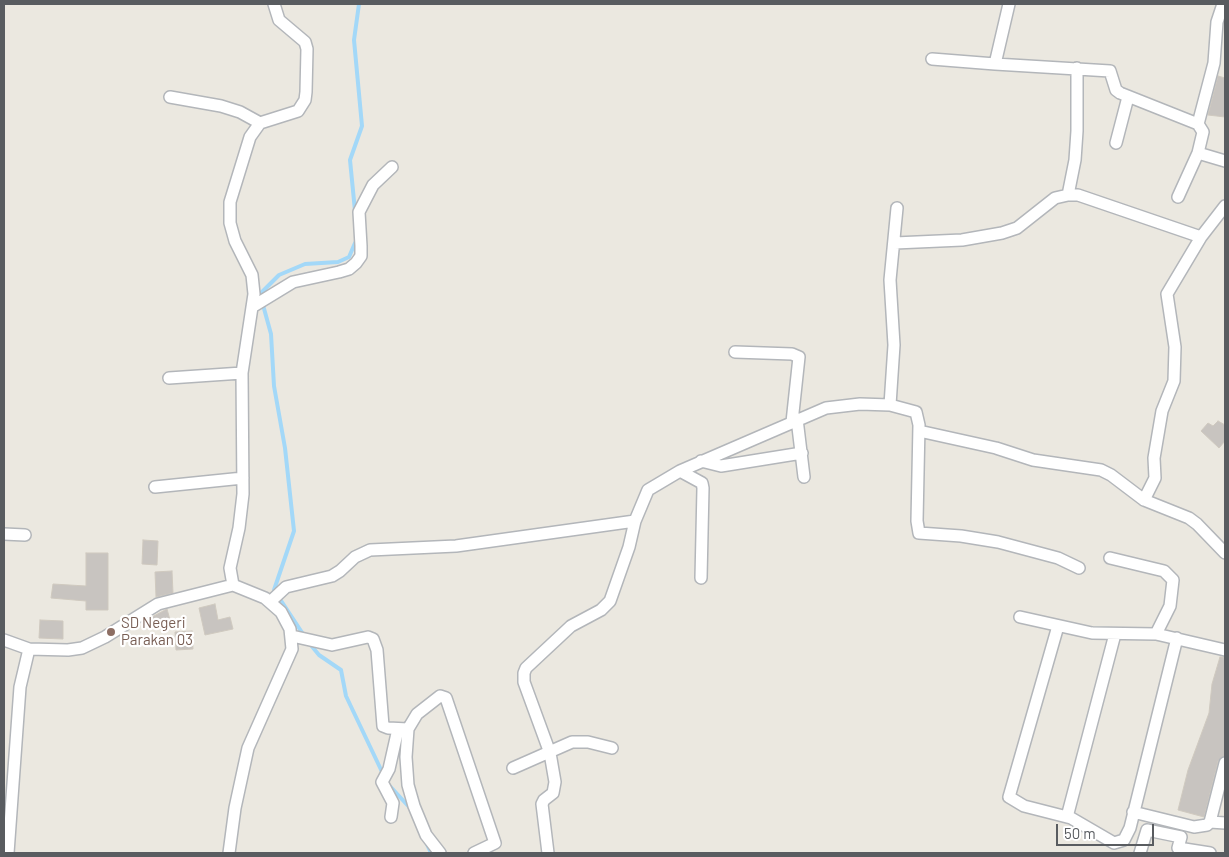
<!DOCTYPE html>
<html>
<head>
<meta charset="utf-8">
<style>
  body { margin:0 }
  #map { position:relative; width:1229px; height:857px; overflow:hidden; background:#ebe8e0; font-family:Barlow,sans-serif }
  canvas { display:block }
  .frame { position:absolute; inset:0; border:5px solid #595c60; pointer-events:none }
  .scale { position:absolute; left:1056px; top:824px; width:98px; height:22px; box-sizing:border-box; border:2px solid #595c60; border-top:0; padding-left:6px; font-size:15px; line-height:18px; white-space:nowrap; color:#595c60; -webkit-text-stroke:4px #fff; paint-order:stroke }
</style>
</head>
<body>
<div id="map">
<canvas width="1229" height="857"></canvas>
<div class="frame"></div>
<div class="scale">50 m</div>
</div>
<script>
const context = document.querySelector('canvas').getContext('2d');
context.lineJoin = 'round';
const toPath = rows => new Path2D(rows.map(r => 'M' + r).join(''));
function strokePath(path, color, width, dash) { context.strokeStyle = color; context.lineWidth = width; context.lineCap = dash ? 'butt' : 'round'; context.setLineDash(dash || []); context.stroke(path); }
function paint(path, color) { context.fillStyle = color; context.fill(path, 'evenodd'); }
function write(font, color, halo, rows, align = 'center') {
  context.font = font + ' Barlow,sans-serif'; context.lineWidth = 4.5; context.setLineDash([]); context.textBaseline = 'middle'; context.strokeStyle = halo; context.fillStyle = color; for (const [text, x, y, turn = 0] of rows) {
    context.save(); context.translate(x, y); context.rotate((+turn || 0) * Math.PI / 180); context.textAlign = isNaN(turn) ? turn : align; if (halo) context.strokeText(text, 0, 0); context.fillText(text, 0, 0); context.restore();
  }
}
const stream = toPath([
  [355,211,350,160,362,126,354,40,359,4],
  [303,634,274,590,294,531,285,448,274,386,271,334,260,294,279,275,305,264,338,262,349,257,355,243],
  [310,644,319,655,341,670,346,696,384,776],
  [388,784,410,808],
  [426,842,431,853]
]);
const building = toPath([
  [1218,76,1225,78,1225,117,1208,115,1218,76],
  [1218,421,1225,425,1225,441,1219,448,1201,431,1208,423,1213,426,1218,421],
  [143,540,158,541,157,565,142,564,143,540],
  [86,553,108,553,108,610,86,610,86,601,51,598,53,584,86,586,86,553],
  [172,571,173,593,156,597,155,572,172,571],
  [215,604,218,620,230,617,233,629,205,635,199,608,215,604],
  [167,609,170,620,151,624,150,618,167,609],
  [40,620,63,621,63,639,39,638,40,620],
  [192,631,193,649,176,650,175,632,192,631],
  [1220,657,1225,657,1225,756,1218,761,1204,817,1178,810,1188,770,1209,713,1212,684,1220,657]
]);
const minor = toPath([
  [1009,4,995,64,1110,71,1116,90,1120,93,1198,124,1203,132,1198,153,1178,197],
  [932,59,995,64],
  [170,97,221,106,240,112,260,123],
  [1198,124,1214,63,1217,22,1223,4],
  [1116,143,1128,97],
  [1198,153,1225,161],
  [1068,195,1075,160,1077,131,1077,68],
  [895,243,962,240,1002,233,1017,228,1055,198,1068,195,1078,195,1201,237],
  [252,307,293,282,339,272,349,269,356,263,361,256,361,246,359,212,373,185,392,167],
  [735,352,792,354,799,357,792,422],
  [169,378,242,373],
  [890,405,894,345,890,280,897,208],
  [797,419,804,477],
  [919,431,996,448,1033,460,1101,470,1111,475,1144,500,1189,518,1197,524,1225,553],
  [701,461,721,466,802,453],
  [680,471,702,483,703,488,701,578],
  [155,487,243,478],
  [1144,500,1155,478,1154,458,1162,411,1174,381,1175,347,1167,294,1201,237,1225,206],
  [4,534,25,535],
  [1110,558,1164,571,1173,580,1170,606,1156,634],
  [271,601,286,587,332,576,340,571,355,557,370,550,456,546,635,521,648,490,680,471,826,408,860,404,890,405,916,412,919,425,917,521,919,533,961,536,998,542,1058,558,1079,568],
  [1020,617,1092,633,1156,634,1225,650],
  [1058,626,1009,797,1024,806,1071,818,1114,843,1124,840,1130,828,1177,638],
  [292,636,332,645,368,637,373,639,377,650,383,726,388,728,408,729],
  [4,640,29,649,68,650,82,648,105,637,158,604,233,585],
  [513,768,572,742,588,742,612,748],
  [1133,812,1194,827,1207,825,1210,822,1225,763],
  [391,817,393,803,382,782,389,769,398,729],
  [1067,817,1115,634],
  [1210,822,1225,823],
  [8,853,20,687,29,649],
  [229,853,235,808,248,748,292,649,290,629,281,612,265,598,233,585,230,568,239,528,243,494,242,373,254,294,252,275,235,241,230,223,230,202,250,137,260,123,298,111,305,100,306,92,307,49,305,42,279,20,274,4],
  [440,853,426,835,414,806,408,785,406,757,408,729,417,714,440,696,446,698,495,843,474,853],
  [548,853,542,804,544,800,553,793,555,782,550,753,524,682,524,673,526,668,571,626,601,610,610,601,629,547,635,521],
  [1140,853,1147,830,1181,837,1178,848,1210,853]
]);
const markers = [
  [111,632,5,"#8d6e63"]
];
const educationNames = [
  ["SD Negeri",121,623],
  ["Parakan 03",121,640]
];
strokePath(stream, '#a3d8f8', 4);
paint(building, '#c8c4c0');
strokePath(building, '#cfc9bf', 1);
strokePath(minor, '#b3b6ba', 14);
strokePath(minor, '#fff', 11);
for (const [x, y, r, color] of markers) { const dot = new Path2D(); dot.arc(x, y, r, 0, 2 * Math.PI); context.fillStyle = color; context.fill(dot); strokePath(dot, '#fff', 2); }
write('15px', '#785e54', '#fff', educationNames, 'left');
</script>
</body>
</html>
